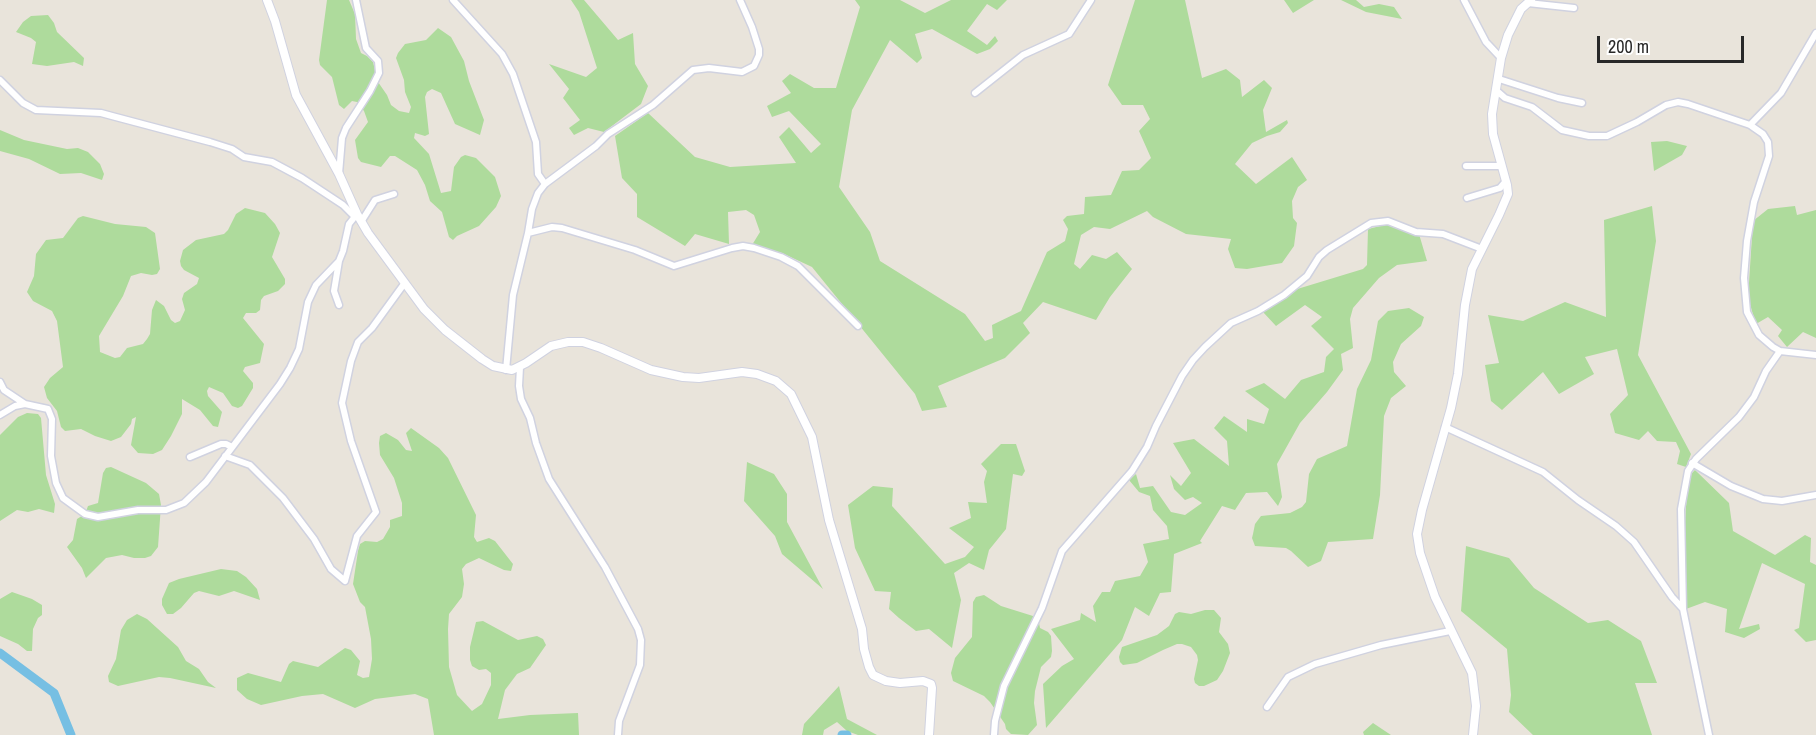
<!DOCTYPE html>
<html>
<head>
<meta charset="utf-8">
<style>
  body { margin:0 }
  #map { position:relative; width:1816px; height:735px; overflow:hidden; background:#e9e4db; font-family:"Archivo Narrow",sans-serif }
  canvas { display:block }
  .scale { position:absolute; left:1597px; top:36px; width:147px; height:27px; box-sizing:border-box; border:3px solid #282828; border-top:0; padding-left:8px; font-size:18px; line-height:21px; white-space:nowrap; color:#282828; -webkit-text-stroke:4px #fff; paint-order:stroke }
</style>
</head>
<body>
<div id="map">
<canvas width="1816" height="735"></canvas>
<div class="scale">200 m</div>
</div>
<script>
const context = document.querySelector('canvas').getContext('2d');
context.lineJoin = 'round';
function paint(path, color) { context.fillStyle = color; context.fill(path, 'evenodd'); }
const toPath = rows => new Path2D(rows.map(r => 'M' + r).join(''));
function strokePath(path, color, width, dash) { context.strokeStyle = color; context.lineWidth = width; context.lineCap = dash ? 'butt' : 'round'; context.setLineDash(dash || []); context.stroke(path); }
const green = toPath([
  [327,0,349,0,355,14,356,39,361,53,367,56,373,62,378,82,387,95,391,105,399,111,409,113,411,107,405,92,404,80,396,58,398,53,405,44,426,40,438,28,451,37,464,61,469,81,484,120,480,135,455,124,441,93,432,89,427,92,425,97,429,134,425,136,415,133,414,138,429,154,441,193,451,191,454,167,461,157,465,155,476,158,495,177,501,196,496,207,479,226,457,236,453,240,449,237,442,212,430,201,425,185,417,170,395,156,390,156,381,167,361,162,358,158,355,140,368,122,364,111,357,102,352,101,344,109,339,105,332,77,320,65,319,60],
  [571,0,584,0,618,40,633,33,635,64,648,86,641,104,604,132,588,128,574,135,569,128,580,120,563,98,569,89,549,64,586,77,597,68,579,12],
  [855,0,900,0,925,13,951,0,1007,0,997,10,987,4,967,31,987,45,995,36,998,41,990,49,977,54,932,29,915,34,922,58,917,63,890,40,852,110,839,187,870,232,880,261,965,314,985,341,993,338,992,325,1021,311,1047,252,1065,241,1068,229,1063,220,1067,216,1084,214,1085,197,1111,195,1122,171,1139,170,1151,158,1139,131,1150,119,1143,105,1122,105,1108,85,1135,0,1185,0,1202,78,1226,69,1240,80,1242,97,1264,80,1272,88,1263,110,1266,132,1287,120,1288,123,1280,132,1267,136,1252,143,1235,164,1256,184,1292,157,1307,180,1298,187,1292,201,1293,218,1297,223,1294,246,1282,263,1247,269,1235,268,1228,249,1231,239,1186,234,1153,217,1147,211,1110,229,1094,227,1081,235,1074,264,1080,269,1092,255,1106,259,1117,252,1132,269,1110,297,1096,320,1043,302,1023,323,1030,333,1005,358,938,386,947,407,922,411,915,394,812,267,782,253,752,245,760,232,754,215,746,210,728,212,729,244,695,234,685,246,637,217,637,194,622,178,615,136,648,113,695,157,730,167,796,163,779,137,789,127,811,153,821,144,789,111,772,117,767,106,791,93,782,81,790,74,814,88,836,88,860,7],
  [1284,0,1314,0,1293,13],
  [1341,0,1356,0,1364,7,1379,4,1394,7,1402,19,1366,12],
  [48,15,54,23,57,32,84,58,83,66,74,62,47,66,32,64,36,42,31,38,16,32,23,22,31,16],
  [0,130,24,140,67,149,78,148,88,152,100,164,104,174,102,180,81,173,60,174,29,159,0,151],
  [1667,141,1687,146,1682,155,1654,171,1651,142],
  [1652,206,1656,241,1638,355,1691,454,1686,467,1677,464,1680,451,1676,442,1657,441,1648,431,1639,440,1615,433,1610,414,1628,395,1617,349,1585,357,1594,374,1559,394,1543,372,1502,410,1491,401,1485,365,1499,363,1488,315,1523,321,1565,302,1606,317,1604,220],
  [1795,206,1797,215,1816,210,1816,338,1803,332,1787,347,1778,336,1782,330,1768,317,1756,324,1748,298,1753,221,1768,209],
  [245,208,265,213,275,224,280,233,272,257,285,279,285,284,278,291,264,296,261,300,260,310,256,313,246,313,243,318,264,344,260,363,245,367,243,371,253,383,253,388,242,406,238,408,232,406,223,393,209,387,207,391,208,396,222,412,218,427,213,426,200,410,182,399,182,414,171,436,162,450,153,454,138,453,131,445,136,417,132,419,131,424,121,437,111,441,95,436,81,429,65,431,61,427,57,411,47,398,44,387,50,378,63,367,57,321,52,311,33,301,27,292,34,276,36,254,46,240,63,238,78,218,83,216,115,224,146,227,155,233,160,269,157,274,152,275,141,273,131,276,123,296,99,336,100,352,115,358,120,357,127,348,143,344,147,339,150,334,152,310,156,300,164,306,171,320,175,323,180,321,185,310,182,299,184,293,197,284,199,278,184,270,181,266,180,261,183,250,196,240,224,234,228,230,236,214],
  [1389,224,1419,234,1427,261,1397,265,1379,278,1353,308,1350,319,1353,348,1341,354,1343,370,1327,392,1300,423,1277,464,1282,497,1278,506,1267,492,1246,493,1235,510,1222,506,1200,541,1202,543,1174,554,1171,592,1160,593,1149,616,1135,607,1122,640,1046,728,1043,684,1062,666,1074,659,1051,629,1080,620,1081,613,1096,622,1093,606,1102,592,1110,592,1115,581,1140,576,1148,562,1143,544,1169,539,1167,526,1153,510,1150,496,1139,492,1129,480,1136,474,1140,488,1153,486,1171,512,1185,515,1202,503,1193,497,1185,500,1174,489,1170,475,1181,486,1191,473,1173,443,1194,439,1229,466,1227,441,1214,428,1224,416,1247,432,1247,419,1264,424,1269,409,1245,391,1264,383,1285,399,1301,380,1324,372,1326,357,1334,349,1311,326,1322,317,1305,305,1276,326,1263,312,1294,290,1363,269,1367,265,1368,229],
  [1409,308,1424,317,1421,326,1401,344,1393,362,1394,372,1406,386,1391,398,1384,416,1380,495,1373,539,1328,542,1321,561,1308,567,1291,551,1286,548,1255,546,1252,538,1253,534,1255,524,1261,516,1290,513,1302,507,1306,502,1309,474,1317,459,1347,446,1357,389,1371,360,1378,321,1388,311],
  [27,413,38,414,41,418,46,475,55,504,54,513,39,509,28,512,17,510,0,521,0,435,18,417],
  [411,428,439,448,448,458,476,515,474,537,477,542,489,538,495,541,513,564,511,571,504,570,479,558,466,564,462,569,464,584,462,597,449,614,448,629,449,667,457,695,472,711,482,704,491,685,491,673,486,669,479,670,472,666,470,660,470,647,476,622,483,621,518,640,537,636,543,639,546,645,530,668,517,674,505,690,498,719,530,715,578,713,579,735,434,735,428,699,415,694,375,699,355,708,323,694,302,696,261,705,247,699,237,690,237,678,248,673,281,682,289,664,293,661,318,667,345,648,351,650,360,661,357,675,363,678,369,677,372,659,371,639,365,607,360,602,353,584,358,551,360,544,365,541,377,542,383,539,390,527,390,520,402,516,402,503,394,478,380,455,379,443,380,436,386,433,398,440,406,450,412,451,406,433],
  [1001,444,1016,444,1025,471,1022,476,1013,474,1006,529,989,550,984,570,969,563,954,573,961,600,952,648,929,629,916,631,899,618,889,609,891,592,875,591,855,548,848,505,873,486,893,488,892,506,945,564,965,557,974,547,949,528,971,518,968,502,987,503,984,482,987,471,981,464],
  [747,462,774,474,787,494,787,522,823,589,782,554,775,536,744,501],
  [111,467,146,483,159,494,161,505,158,547,151,556,145,558,134,558,122,555,106,558,86,578,82,568,67,547,73,540,77,519,85,514,88,506,98,503,103,473,106,468],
  [1695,470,1729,503,1733,531,1775,555,1805,535,1811,538,1810,562,1816,565,1816,640,1806,642,1794,630,1799,628,1805,584,1762,563,1739,629,1759,624,1760,629,1744,638,1725,632,1727,609,1705,602,1686,609,1684,537,1688,477],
  [1466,546,1509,558,1534,588,1588,623,1608,620,1641,641,1657,683,1635,683,1652,735,1533,735,1509,712,1511,695,1507,649,1461,611],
  [221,569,237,571,246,577,257,589,260,600,234,591,219,596,199,591,194,593,181,608,173,614,167,614,162,605,162,599,169,583,179,579],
  [12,592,32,599,42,605,42,615,38,618,33,629,32,651,27,651,18,644,0,636,0,599],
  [984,595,1001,606,1033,616,1039,623,1040,628,1048,632,1051,636,1052,651,1051,657,1041,667,1035,691,1034,703,1037,725,1028,735,1011,734,1006,729,1005,724,990,702,984,696,953,681,951,673,955,658,972,637,973,602,976,597],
  [1205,610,1214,610,1221,618,1219,632,1228,644,1230,653,1223,671,1217,680,1204,686,1199,686,1195,683,1194,679,1198,660,1197,655,1191,647,1182,644,1177,644,1163,650,1137,663,1123,665,1120,662,1119,657,1122,647,1157,635,1169,626,1175,614,1179,612,1191,614],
  [137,614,147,619,178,647,186,661,199,669,208,682,216,688,170,678,159,677,118,686,109,682,108,676,116,659,121,630,127,620],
  [839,686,847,719,877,735,858,735,847,731,837,722,824,730,823,735,802,735,804,724],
  [1373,723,1391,735,1364,735,1363,732]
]);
const river = toPath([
  [0,653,54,693,71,735],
  [842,735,847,735]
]);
const minor = toPath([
  [453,0,502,54,513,74,536,142,538,174,545,184],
  [1464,0,1486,42,1501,58],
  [1528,3,1574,8],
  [1499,79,1558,98,1582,103],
  [0,80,23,103,36,110,101,113,112,116,210,142,232,149,244,157,272,162,302,178,343,205,354,216],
  [1497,91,1505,98,1532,107,1562,130,1589,136,1607,136,1637,122,1666,105,1678,102,1688,104,1750,125,1763,134,1768,142,1769,156,1754,202,1747,241,1744,278,1747,312,1759,335,1773,347,1780,351,1816,355],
  [975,93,1023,55,1069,34,1091,0],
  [1750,125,1781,93,1816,33],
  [1466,166,1501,166],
  [339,174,342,138,346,128,370,91,379,73,378,61,366,48,356,0],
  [1467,198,1500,188,1506,181],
  [361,222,375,200,394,194],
  [528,233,552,227,562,228,635,250,674,266,732,248,743,246,754,248,781,257,798,266,858,326],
  [339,305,334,291,339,261],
  [520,367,519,386,521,399,530,418,536,443,549,479,605,567,638,629,641,640,640,665,619,721,618,735],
  [506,370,513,295,528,233,532,209,538,193,545,184,596,146,608,134,653,105,693,70,709,68,742,72,754,66,759,55,759,49,752,27,740,0],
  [0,382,4,390,25,404],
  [0,415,15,406,25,404,48,409,52,419,51,456,56,483,63,498,85,514,98,517,138,510,166,510,184,503,206,482,280,384,290,368,299,349,308,302,316,285,339,261,343,251,349,224,357,214],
  [1445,427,1543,472,1578,500,1616,526,1634,542,1672,597,1683,609,1709,735],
  [225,456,250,465,283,498,314,539,331,569,345,581,357,536,376,512,351,441,342,403,351,361,358,342,372,328,404,284],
  [190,457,221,444,226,444,232,447],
  [1692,463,1731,486,1763,499,1782,501,1816,495],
  [1683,609,1681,509,1688,471,1696,459,1739,417,1754,397,1766,371,1780,351],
  [1267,707,1288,677,1315,664,1381,645,1450,631],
  [994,735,995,721,1004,686,1042,608,1062,551,1132,471,1147,447,1156,426,1182,376,1193,360,1205,347,1231,323,1258,311,1284,295,1307,276,1319,257,1327,250,1371,223,1388,221,1416,232,1443,234,1482,249]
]);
const tertiary = toPath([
  [267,0,275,21,296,95,339,174,357,214,368,233,424,309,445,330,482,359,493,366,512,370,526,363,551,346,568,342,583,342,601,348,651,370,683,377,699,378,742,372,757,374,776,381,791,394,812,437,829,520,862,629,864,649,869,667,873,675,886,681,900,683,923,681,931,684,932,688,929,735],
  [1473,735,1476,706,1472,673,1435,597,1420,553,1417,534,1422,510,1451,408,1458,374,1465,305,1472,269,1499,215,1508,194,1507,185,1493,134,1492,114,1501,58,1508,35,1521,9,1531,0]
]);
paint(green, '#aedb9c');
strokePath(river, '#76bfe3', 9);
strokePath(minor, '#d0d2e0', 9);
strokePath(tertiary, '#d0d2e0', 10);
strokePath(minor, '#fff', 6);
strokePath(tertiary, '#fff', 8);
</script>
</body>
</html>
